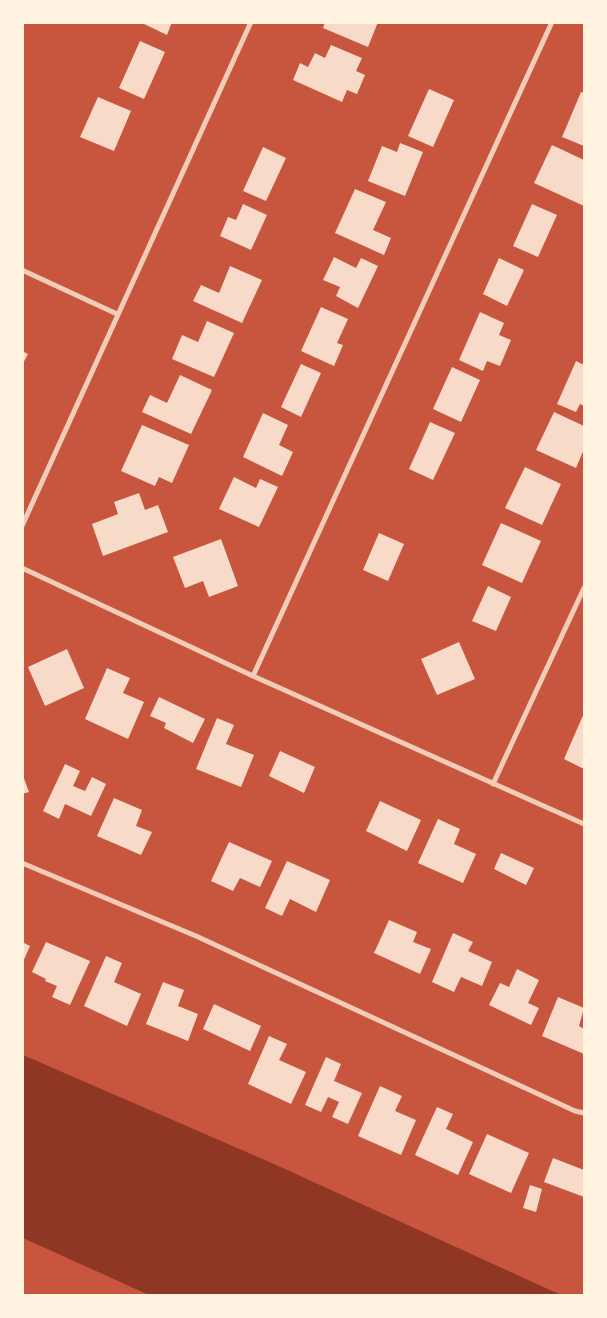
<!DOCTYPE html>
<html>
<head>
<meta charset="utf-8">
<style>
  body { margin:0 }
  #map { position:relative; width:607px; height:1318px; overflow:hidden; background:#c8553d; font-family:Rubik,sans-serif }
  canvas { display:block }
  .frame { position:absolute; inset:0; border:24px solid #fff3e0; pointer-events:none }
</style>
</head>
<body>
<div id="map">
<canvas width="607" height="1318"></canvas>
<div class="frame"></div>
</div>
<script>
const context = document.querySelector('canvas').getContext('2d');
context.lineJoin = 'round';
function paint(path, color) { context.fillStyle = color; context.fill(path, 'evenodd'); }
const toPath = rows => new Path2D(rows.map(r => 'M' + r).join(''));
function strokePath(path, color, width, dash) { context.strokeStyle = color; context.lineWidth = width; context.lineCap = dash ? 'butt' : 'round'; context.setLineDash(dash || []); context.stroke(path); }
const water = toPath([
  [23,1055,274,1164,561,1295,149,1295,23,1238]
]);
const building = toPath([
  [145,22,172,22,167,35,144,24],
  [325,22,378,22,368,47,323,28],
  [140,41,165,52,144,99,119,88],
  [331,45,362,58,356,71,365,75,357,94,347,90,342,102,293,80,300,63,308,67,315,53,325,58],
  [429,89,454,100,433,147,408,136],
  [581,92,584,93,584,146,562,137],
  [98,97,131,111,114,151,80,137],
  [400,143,423,152,405,196,368,181,382,146,397,152],
  [552,145,584,160,584,206,534,183],
  [263,147,286,158,266,201,243,191],
  [355,189,386,202,373,230,391,238,384,255,335,233],
  [243,204,267,215,251,250,220,236,228,217,236,220],
  [532,204,557,215,538,257,513,246],
  [334,257,356,268,361,258,378,266,358,308,336,296,340,287,323,280],
  [499,258,524,270,507,306,483,294],
  [230,266,262,280,242,323,193,301,201,285,219,293],
  [321,307,348,319,337,343,343,345,334,366,301,351],
  [480,312,504,323,499,335,511,340,500,366,487,361,483,371,459,360],
  [207,321,234,333,214,377,172,359,182,335,198,342],
  [22,351,28,354,22,365],
  [576,361,584,365,584,406,580,404,576,412,557,404],
  [301,364,321,373,301,417,281,407],
  [452,367,480,380,461,422,433,409],
  [180,375,212,390,191,434,142,412,150,395,167,403],
  [554,412,584,426,584,449,576,468,536,450],
  [263,413,288,425,279,445,293,452,282,476,243,457],
  [430,422,455,433,433,480,409,469],
  [142,425,189,445,172,483,159,477,155,486,121,471],
  [525,467,561,484,542,525,505,508],
  [234,477,256,488,260,479,278,487,259,527,219,509],
  [139,493,145,510,158,505,168,532,103,556,92,524,118,514,114,502],
  [501,523,541,541,522,583,482,565],
  [379,533,404,544,388,581,363,570],
  [221,539,238,586,209,597,203,581,185,588,173,557],
  [488,586,511,597,496,631,472,621],
  [459,642,475,679,437,695,421,659],
  [67,649,84,688,45,706,28,667],
  [107,668,130,678,123,693,144,702,128,739,85,719],
  [159,697,205,719,193,743,164,728,166,723,150,716],
  [584,713,584,769,564,759],
  [217,718,234,725,226,744,254,755,241,787,196,769],
  [280,751,315,767,304,793,269,776],
  [65,764,80,771,73,786,85,791,92,777,106,784,91,816,65,804,59,819,43,811],
  [22,773,29,792,22,794],
  [114,798,142,810,136,826,152,832,141,855,97,836],
  [380,801,421,820,407,851,366,831],
  [438,819,460,829,454,844,476,854,463,883,418,863],
  [229,842,272,861,260,887,240,878,233,891,211,881],
  [501,853,534,868,526,885,494,869],
  [287,861,330,880,316,912,290,899,282,916,265,908],
  [389,920,417,932,413,942,431,949,420,974,374,953],
  [453,933,473,942,468,951,492,962,482,986,461,977,454,992,432,982],
  [22,942,30,946,22,964],
  [46,942,90,961,70,1005,52,997,57,986,45,981,46,979,32,972],
  [106,956,122,963,114,982,141,994,127,1026,84,1006],
  [517,969,539,980,528,1003,539,1008,531,1025,489,1005,500,983,509,987],
  [163,982,184,990,178,1006,198,1014,188,1041,146,1024],
  [558,997,584,1008,579,1026,584,1029,584,1054,542,1036],
  [214,1004,261,1026,250,1051,203,1029],
  [269,1036,287,1044,279,1060,306,1072,291,1104,248,1084],
  [326,1057,341,1064,334,1081,362,1093,348,1124,332,1117,339,1102,328,1097,321,1112,305,1105],
  [380,1086,402,1096,395,1111,416,1120,401,1155,358,1136],
  [437,1107,453,1114,446,1129,473,1142,458,1175,415,1155],
  [487,1134,529,1153,511,1193,469,1174],
  [553,1158,584,1170,584,1197,544,1182],
  [530,1185,542,1189,536,1212,523,1208]
]);
const minor = toPath([
  [22,270,117,314],
  [22,526,251,22],
  [22,568,253,676,584,824],
  [253,676,552,22],
  [493,784,584,588],
  [22,863,196,936,575,1111,584,1113]
]);
paint(water, '#8f3625');
paint(building, '#f7dbc8');
strokePath(minor, '#f1ccb7', 5);
</script>
</body>
</html>
